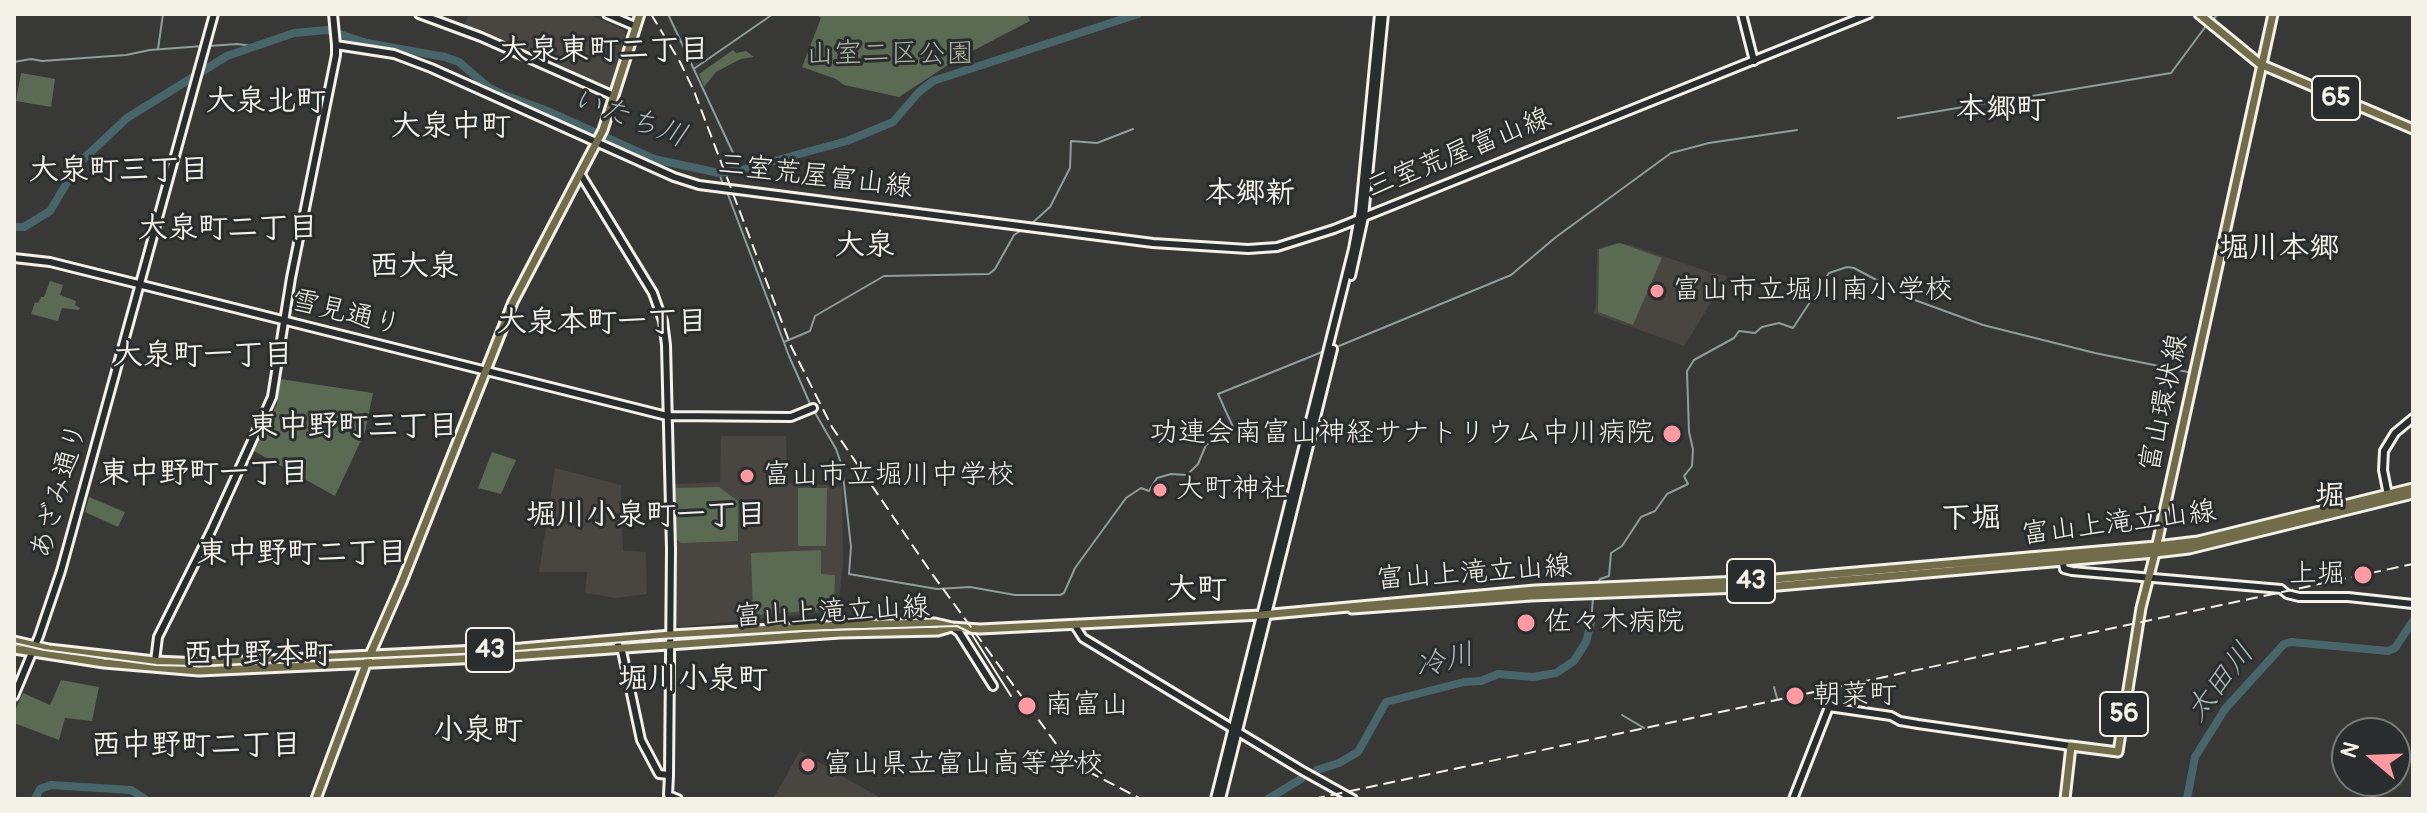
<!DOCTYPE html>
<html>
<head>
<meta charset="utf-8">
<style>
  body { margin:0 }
  #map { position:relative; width:2427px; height:813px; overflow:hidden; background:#383837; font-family:Pangolin,sans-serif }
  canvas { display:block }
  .frame { position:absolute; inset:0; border:16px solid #f4f1e8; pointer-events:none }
  .north { position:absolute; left:2331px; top:717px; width:80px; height:80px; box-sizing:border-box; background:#2a2d2e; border:2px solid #7b7b78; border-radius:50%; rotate:289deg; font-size:22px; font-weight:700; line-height:32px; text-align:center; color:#f4f1e8 }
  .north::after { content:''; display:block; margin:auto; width:28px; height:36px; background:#ff9aa2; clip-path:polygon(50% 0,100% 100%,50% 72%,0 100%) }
</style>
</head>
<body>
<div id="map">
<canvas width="2427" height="813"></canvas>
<div class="frame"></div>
<div class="north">N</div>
</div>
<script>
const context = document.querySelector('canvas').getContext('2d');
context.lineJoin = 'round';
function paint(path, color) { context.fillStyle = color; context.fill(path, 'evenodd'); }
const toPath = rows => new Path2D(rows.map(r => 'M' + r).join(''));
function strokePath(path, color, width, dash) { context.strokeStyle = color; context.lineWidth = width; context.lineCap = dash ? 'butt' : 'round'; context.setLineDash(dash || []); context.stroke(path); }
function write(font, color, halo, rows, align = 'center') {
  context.font = font + ' Pangolin,"Klee One",sans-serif'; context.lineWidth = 6; context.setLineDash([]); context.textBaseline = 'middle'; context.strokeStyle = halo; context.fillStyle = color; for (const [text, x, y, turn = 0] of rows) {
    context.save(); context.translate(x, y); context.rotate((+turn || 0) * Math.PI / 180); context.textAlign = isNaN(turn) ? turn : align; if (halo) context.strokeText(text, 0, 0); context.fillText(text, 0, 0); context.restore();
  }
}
const built = toPath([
  [469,14,588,14,624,30,626,37,610,88,464,26],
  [1617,243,1631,245,1712,273,1725,275,1727,277,1684,346,1593,313,1596,306,1597,249],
  [721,436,786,436,787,483,842,486,843,563,838,611,679,627,676,623,674,484,720,482],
  [555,468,621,485,623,551,646,552,647,594,615,598,585,593,587,572,539,572],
  [800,751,847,779,883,799,773,799]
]);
const green = toPath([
  [815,14,1027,14,1030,21,957,59,899,97,844,85,836,79,802,67,821,18],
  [733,50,736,53,746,51,754,57,741,59,716,72,704,87,699,74],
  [21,73,55,79,51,107,16,101],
  [1620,243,1662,258,1633,325,1598,312,1599,249],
  [50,281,63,285,60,295,76,301,75,305,80,308,79,310,62,308,58,321,31,314,35,302,38,303,41,297,44,297],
  [280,379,373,393,365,432,335,496,254,451,277,404],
  [492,452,516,460,501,494,478,488],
  [719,487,738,501,738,541,681,543,676,539,676,488],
  [798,488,827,488,826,546,798,546],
  [89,497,125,512,118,527,85,512],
  [821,550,821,574,835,575,834,609,753,615,751,553],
  [61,680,99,687,92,721,65,718,59,740,14,723,14,713,23,693,50,705]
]);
const stream = toPath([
  [668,14,741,170],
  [2211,22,2218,14],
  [209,46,237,44,253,46],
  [158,49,163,14],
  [14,62,31,59,42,61,126,55,150,50,203,46],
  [695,68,773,14],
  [1996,102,2171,73,2206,26],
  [1898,118,1987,103],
  [719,173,724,187],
  [727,192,789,356,811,406],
  [1030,225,1050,207,1070,168,1071,141,1097,143,1133,129],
  [784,342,810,331,815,316,884,276,989,274,995,269,1014,235,1025,228],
  [1339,346,1511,275,1556,237,1671,153,1709,143,1797,130],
  [814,411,836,449,842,466,851,547,849,574,937,589,970,587,1015,595,1060,595,1064,593,1075,568,1126,498,1141,488,1149,491,1157,478,1171,474,1187,475,1198,464,1206,445,1233,427,1218,394,1322,352],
  [1597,584,1600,579,1609,576,1611,553,1622,546,1641,517,1655,511,1667,494,1688,484,1684,476,1692,466,1693,449,1689,432,1687,371,1694,360,1734,338,1739,331,1755,333,1762,327,1779,323,1793,328,1829,273,1847,267,1854,268,1912,299,1983,325,2095,353,2188,372],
  [1591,623,1593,598],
  [1774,687,1777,698],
  [1622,715,1644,728]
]);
const river = toPath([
  [14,227,24,227,50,211,78,164,127,118,227,56,294,33,327,30,367,43,445,57,459,62,488,87,504,95,545,110,654,159,719,173,741,170,847,141,893,122,919,92,933,81,1138,14],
  [1317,770,1339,763,1358,752,1386,702,1464,682,1481,681,1498,674,1533,677,1556,673,1574,661,1586,642,1591,623],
  [35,799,40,789,51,785,131,790,145,799],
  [1268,799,1301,779],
  [2187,799,2195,757,2225,709,2284,644,2291,642,2388,651,2395,648,2413,621]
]);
const tertiary = toPath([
  [333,14,336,45],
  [419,14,481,37,614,96],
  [607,14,635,26],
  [1742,14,1754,61],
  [581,175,653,293,663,321,666,345,671,549,669,775],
  [14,258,50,262,667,416,791,417,813,408],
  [1351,276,1364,217,1384,14],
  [2388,495,2383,470,2384,451,2395,433,2413,418],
  [2062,558,2064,569,2072,571,2281,589,2287,594,2299,597,2348,597,2413,604],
  [952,627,959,632,993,686],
  [14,696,39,636,61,571,214,14],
  [1215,799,1353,249,1360,211,1379,14],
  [1221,799,1333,349],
  [1793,799,1829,707,1891,716,1900,721,1918,724,2071,746]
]);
const secondary = toPath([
  [1074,624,1083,638,1301,770,1353,799],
  [618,645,622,651,641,740,659,774,669,775,668,795,678,799],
  [155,661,158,637,212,529,272,397,291,278,336,55,336,45,394,54,431,68,674,177,699,185,1153,243,1248,249,1277,247,1334,229,1869,14]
]);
const primary = toPath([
  [2199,14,2260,64,2413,129],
  [1352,609,1531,596,1767,587,2155,553,2189,549,2413,494],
  [952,627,980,629,1261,615,1535,590,1763,580,2156,546,2198,541,2413,488],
  [14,641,49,649,155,661,203,663,521,648,671,635,840,625,935,623,952,627,938,631,840,633,482,658,199,671,104,663,14,649],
  [316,799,366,664,402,582,513,302,603,130,640,14],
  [2065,799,2071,746,2118,752,2141,608,2155,553,2273,14]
]);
const tram = toPath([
  [14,643,44,650,156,665,196,666,505,652,660,639,802,631,957,626,971,633,1011,696]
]);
const rail = toPath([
  [651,14,680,62,694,91,791,346,832,427,930,571,1057,745,1089,772,1141,799],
  [1313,799,2413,564]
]);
const markers = [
  [1657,291,8,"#ff9aa2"],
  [1672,434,10,"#ff9aa2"],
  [747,476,8,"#ff9aa2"],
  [1160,490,8,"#ff9aa2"],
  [2363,575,10,"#ff9aa2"],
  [1526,623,10,"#ff9aa2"],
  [1795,696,10,"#ff9aa2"],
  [1027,706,10,"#ff9aa2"],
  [808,765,8,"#ff9aa2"]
];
const shields = [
  [2336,98,48],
  [1751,581,48],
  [490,650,48],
  [2124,714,48]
];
const shieldNames = [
  ["65",2336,98],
  ["43",1751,581],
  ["43",490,650],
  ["56",2124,714]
];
const parkNames = [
  ["山室二区公園",890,55]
];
const streetNames = [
  ["三室荒屋富山線",1459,154,-22],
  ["三室荒屋富山線",815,177,7],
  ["雪見通り",346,314,14],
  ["富山環状線",2165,403,-78],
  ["あざみ通り",60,491,-74],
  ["富山上滝立山線",2119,524,-7],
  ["富山上滝立山線",1474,574,-4],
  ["富山上滝立山線",832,613,-3]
];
const poiNames = [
  ["富山市立堀川南小学校",1673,291],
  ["功連会南富山神経サナトリウム中川病院",1654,434,"right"],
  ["富山市立堀川中学校",763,476],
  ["大町神社",1176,490],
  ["上堀",2345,575,"right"],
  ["佐々木病院",1544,623],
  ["朝菜町",1813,696],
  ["南富山",1045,706],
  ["富山県立富山高等学校",824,765]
];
const neighbourhoodNames = [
  ["大泉東町二丁目",604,51],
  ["大泉北町",266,102],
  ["本郷町",2001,110],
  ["大泉中町",451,127],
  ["大泉町三丁目",119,171],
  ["本郷新",1250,194],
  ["大泉町二丁目",228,229],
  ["大泉",865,246],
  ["堀川本郷",2279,249],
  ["西大泉",414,267],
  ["大泉本町一丁目",602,323],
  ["大泉町一丁目",203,356],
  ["東中野町三丁目",353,427],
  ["東中野町一丁目",204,474],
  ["堀",2330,497],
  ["堀川小泉町一丁目",646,516],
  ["下堀",1971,519],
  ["東中野町二丁目",302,554],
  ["大町",1197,590],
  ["西中野本町",258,655],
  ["堀川小泉町",693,680],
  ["小泉町",478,731],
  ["西中野町二丁目",196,746]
];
const waterNames = [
  ["いたち川",629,119,20],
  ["冷川",1445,662,-14],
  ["太田川",2221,683,-52]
];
paint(built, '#494541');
paint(green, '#5a6a53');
strokePath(stream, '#8d9e9c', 2);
strokePath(river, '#48666a', 8);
strokePath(tertiary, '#f4f1e8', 12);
strokePath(secondary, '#f4f1e8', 12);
strokePath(primary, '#f4f1e8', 13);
strokePath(tertiary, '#2a2d2e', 6);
strokePath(secondary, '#2a2d2e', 6);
strokePath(primary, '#716d4b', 7);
strokePath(tram, '#f4f1e8', 2);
strokePath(rail, '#f4f1e8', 2, [12, 6]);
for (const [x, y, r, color] of markers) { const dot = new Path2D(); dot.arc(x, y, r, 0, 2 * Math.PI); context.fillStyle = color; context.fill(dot); strokePath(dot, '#2a2d2e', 3); }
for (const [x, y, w] of shields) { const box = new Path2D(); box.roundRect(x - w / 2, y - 22, w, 44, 6); context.fillStyle = '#2a2d2e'; context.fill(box); strokePath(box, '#f4f1e8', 2); }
write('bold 26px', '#f4f1e8', null, shieldNames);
write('28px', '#afb4a5', '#2a2d2e', parkNames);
write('28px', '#f4f1e8', '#2a2d2e', streetNames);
write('28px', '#f4f1e8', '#2a2d2e', poiNames, 'left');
write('bold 30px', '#f4f1e8', '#2a2d2e', neighbourhoodNames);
write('italic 30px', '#afb9b6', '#2a2d2e', waterNames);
</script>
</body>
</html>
